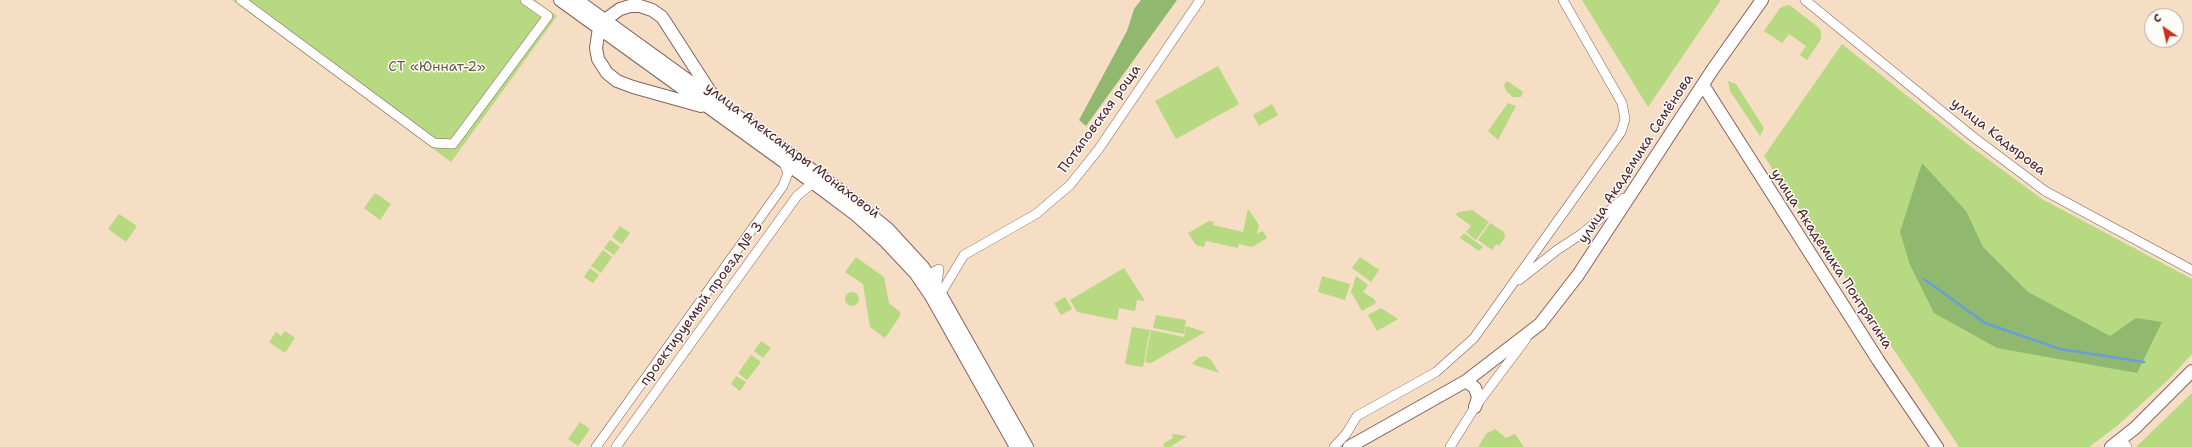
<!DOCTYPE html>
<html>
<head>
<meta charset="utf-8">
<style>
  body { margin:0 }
  #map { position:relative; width:2192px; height:447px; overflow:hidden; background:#f5dec3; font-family:"Shantell Sans",sans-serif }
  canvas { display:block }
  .north { position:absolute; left:2144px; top:8px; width:40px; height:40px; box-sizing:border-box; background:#fdfcf7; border:1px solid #b5a4a5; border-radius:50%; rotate:326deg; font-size:11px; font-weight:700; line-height:16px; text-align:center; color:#4a1f2b }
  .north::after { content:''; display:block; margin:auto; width:14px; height:18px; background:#c8321e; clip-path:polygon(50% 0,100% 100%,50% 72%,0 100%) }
</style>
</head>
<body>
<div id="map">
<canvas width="2192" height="447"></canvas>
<div class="north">С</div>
</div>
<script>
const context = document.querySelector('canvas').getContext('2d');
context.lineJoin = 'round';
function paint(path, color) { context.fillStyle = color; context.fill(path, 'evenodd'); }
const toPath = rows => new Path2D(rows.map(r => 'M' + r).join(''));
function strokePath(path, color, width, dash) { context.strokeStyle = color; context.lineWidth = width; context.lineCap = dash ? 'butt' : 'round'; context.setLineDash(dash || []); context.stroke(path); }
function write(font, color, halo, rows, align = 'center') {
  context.font = font + ' "Shantell Sans",sans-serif'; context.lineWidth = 3; context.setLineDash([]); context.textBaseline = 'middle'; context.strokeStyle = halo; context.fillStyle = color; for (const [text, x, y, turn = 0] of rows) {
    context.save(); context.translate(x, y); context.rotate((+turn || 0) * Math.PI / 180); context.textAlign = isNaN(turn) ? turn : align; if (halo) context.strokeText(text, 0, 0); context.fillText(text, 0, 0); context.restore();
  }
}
const green = toPath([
  [232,0,535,0,557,16,451,162],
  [1582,0,1721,0,1648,107],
  [1787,5,1791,6,1819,28,1821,32,1821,39,1807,60,1800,55,1806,46,1789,34,1782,43,1764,31,1780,8],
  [1842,44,1970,146,2042,199,2192,279,2192,354,2169,379,2117,426,2089,447,1959,447,1764,156],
  [1218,66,1239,104,1176,139,1155,101],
  [1507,81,1523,92,1521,97,1513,97,1506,91,1504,85],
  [1728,81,1736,84,1764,128,1760,136,1730,91],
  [1508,103,1516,106,1498,140,1488,131],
  [1272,104,1278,115,1259,126,1253,115],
  [375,193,391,204,380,220,364,208],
  [1248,209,1259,225,1257,234,1263,231,1267,238,1252,247,1239,244,1238,248,1206,241,1204,247,1196,245,1188,233,1209,221,1214,222,1213,225,1243,232],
  [1472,210,1489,222,1476,240,1466,232,1471,226,1456,215,1458,212],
  [119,214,137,226,126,242,108,229],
  [1490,223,1504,232,1505,237,1499,246,1496,244,1492,250,1478,240],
  [620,226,630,233,622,244,612,237],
  [1464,233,1483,247,1479,251,1460,238],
  [610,240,620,247,614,255,604,248],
  [603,250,612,257,601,273,591,266],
  [856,257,884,277,889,303,900,312,900,316,885,338,870,327,863,284,845,272],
  [1360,257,1379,270,1371,282,1352,268],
  [590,268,599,275,593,283,584,277],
  [1124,268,1145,301,1137,300,1135,311,1119,308,1117,320,1077,312,1070,300],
  [1322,276,1350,284,1345,300,1318,292],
  [1356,276,1368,285,1363,292,1374,299,1376,303,1362,311,1351,292],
  '845 299a7 7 0 1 1 14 0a7 7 0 1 1-14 0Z',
  [1065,297,1072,309,1061,315,1054,303],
  [1381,308,1398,319,1377,331,1368,315],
  [1156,315,1186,320,1184,334,1153,328],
  [1186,326,1205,332,1151,363,1145,362,1151,330,1184,337],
  [1132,327,1150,330,1143,367,1125,364],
  [285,331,295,338,285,353,269,342,276,332,281,336],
  [761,341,771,348,763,358,754,351],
  [751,355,761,362,747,380,738,373],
  [1206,356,1211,360,1219,373,1192,364,1199,357],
  [736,376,746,382,740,391,731,384],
  [2192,393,2192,447,2137,447,2137,446],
  [580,422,590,429,578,446,568,439],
  [1495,429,1506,438,1515,434,1524,447,1478,447,1486,434],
  [1174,434,1187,436,1170,447,1165,447,1163,444,1173,438,1172,435]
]);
const forest = toPath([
  [1141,0,1177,0,1086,126,1079,120,1127,31,1134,9],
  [1922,163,1966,211,1983,247,2028,292,2110,336,2136,318,2162,322,2137,373,1997,348,1934,313,1910,265,1900,232]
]);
const stream = toPath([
  [1924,279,1985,323,2060,349,2144,362]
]);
const street = toPath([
  [241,0,434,143,453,144,548,16,525,0],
  [1805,0,1972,136,2045,191,2192,270],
  [924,277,939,269,936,291],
  [1519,280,1557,250,1583,233,1624,198],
  [938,298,964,255,1036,214,1070,185,1098,150,1200,0],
  [2121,439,2127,447],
  [596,447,783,186,788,173,783,161],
  [616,447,797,196,809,186,816,185],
  [1334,447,1346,434,1357,416,1436,372,1474,338,1621,132,1625,119,1622,103,1563,0],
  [1450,447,1475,407,1526,339]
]);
const secondary = toPath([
  [560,0,816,185,856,215,884,240,916,274,931,296,1016,447],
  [577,0,837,188,888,229,923,267,938,290,1027,447],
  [1703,85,1878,360,1937,447],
  [701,106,633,87,617,81,607,73,598,59,596,48,599,28,605,20,620,9,630,6,640,6,652,10,662,17,711,93],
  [1466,381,1475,388,1477,394,1478,398,1475,407],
  [1349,447,1466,381,1540,324,1578,275,1713,69,1762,0],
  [2111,447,2135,428,2192,371]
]);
const parkNames = [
  ["СТ «Юннат-2»",437,67]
];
const streetNames = [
  ["Потаповская роща",1100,119,-54],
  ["улица Кадырова",1998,137,38],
  ["улица Александры Монаховой",792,151,37],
  ["улица Академика Семёнова",1636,159,-57],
  ["улица Академика Понтрягина",1831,259,57],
  ["проектируемый проезд № 3",702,304,-54]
];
paint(green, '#b6d981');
paint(forest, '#90b96f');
strokePath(stream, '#689fd6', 2.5);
strokePath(street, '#866260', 10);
strokePath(secondary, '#866260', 14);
strokePath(street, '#fff', 9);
strokePath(secondary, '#fff', 12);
write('14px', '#6a5745', '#fdfcf7', parkNames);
write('14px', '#4a1f2b', '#fdfcf7', streetNames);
</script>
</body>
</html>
